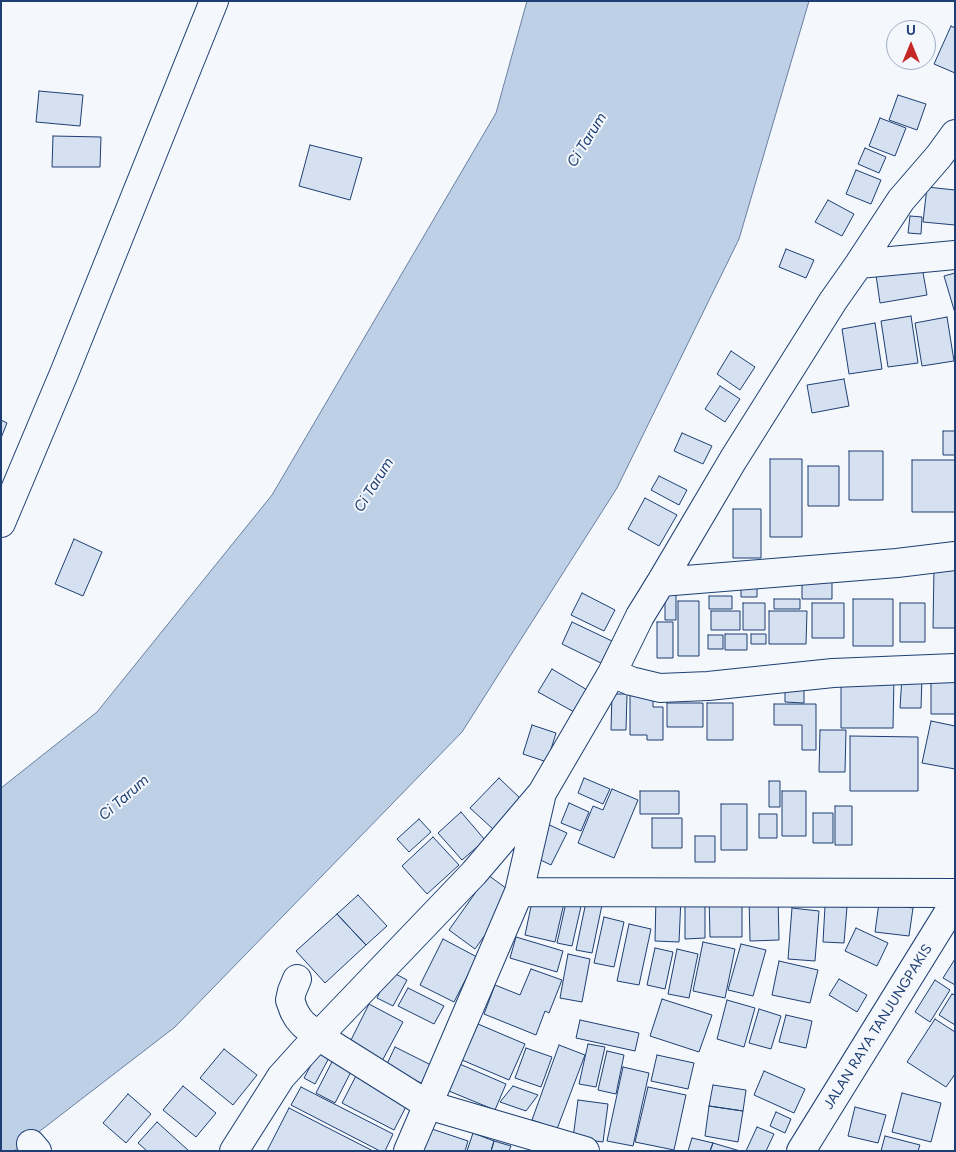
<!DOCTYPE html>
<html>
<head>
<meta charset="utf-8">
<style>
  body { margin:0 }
  #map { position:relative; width:956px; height:1152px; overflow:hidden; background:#f4f7fb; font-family:Figtree,sans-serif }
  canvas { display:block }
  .frame { position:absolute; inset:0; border:2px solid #1d3f73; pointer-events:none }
  .north { position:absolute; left:886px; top:20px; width:50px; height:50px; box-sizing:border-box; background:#f4f7fb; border:1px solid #9eadc5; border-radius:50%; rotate:0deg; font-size:14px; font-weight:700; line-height:20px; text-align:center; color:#1d3f73 }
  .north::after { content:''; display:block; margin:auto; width:18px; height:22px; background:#c62828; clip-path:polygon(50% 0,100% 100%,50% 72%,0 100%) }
</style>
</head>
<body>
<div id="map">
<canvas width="956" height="1152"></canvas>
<div class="frame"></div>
<div class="north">U</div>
</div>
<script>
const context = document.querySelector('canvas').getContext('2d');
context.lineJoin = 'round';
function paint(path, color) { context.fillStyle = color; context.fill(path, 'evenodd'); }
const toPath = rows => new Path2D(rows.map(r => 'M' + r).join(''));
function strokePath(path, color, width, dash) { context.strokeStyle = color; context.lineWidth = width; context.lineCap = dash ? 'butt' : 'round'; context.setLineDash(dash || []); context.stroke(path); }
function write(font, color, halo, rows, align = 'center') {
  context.font = font + ' Figtree,sans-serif'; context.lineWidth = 4; context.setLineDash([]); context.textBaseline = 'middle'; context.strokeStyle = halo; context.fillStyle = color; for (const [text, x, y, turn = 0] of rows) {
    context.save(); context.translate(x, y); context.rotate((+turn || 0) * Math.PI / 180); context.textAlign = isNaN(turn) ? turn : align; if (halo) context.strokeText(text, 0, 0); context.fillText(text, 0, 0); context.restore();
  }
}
const water = toPath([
  [527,1,809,1,739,239,617,488,462,732,175,1027,14,1151,1,1151,1,788,97,712,272,495,496,113,527,1]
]);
const building = toPath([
  [951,26,955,28,955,73,934,64,951,26],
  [39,91,83,95,80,126,36,122,39,91],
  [898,95,926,104,917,130,889,120,898,95],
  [880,118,906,128,895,156,869,146,880,118],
  [53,136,101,137,100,167,52,167,53,136],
  [310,145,362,158,350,200,299,186,310,145],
  [865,148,886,157,879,173,858,164,865,148],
  [856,170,881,180,871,204,846,194,856,170],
  [927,187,955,190,955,225,923,222,927,187],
  [828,200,854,214,842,236,815,222,828,200],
  [910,216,922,217,921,234,908,233,910,216],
  [786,249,814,260,806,278,779,267,786,249],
  [922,267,927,295,880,303,876,275,922,267],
  [955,273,955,313,944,276,955,273],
  [911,316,918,363,888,367,881,321,911,316],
  [947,317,954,361,922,366,915,323,947,317],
  [875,323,882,369,849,374,842,329,875,323],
  [731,351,755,367,740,390,717,374,731,351],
  [844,379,849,406,812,413,807,385,844,379],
  [720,386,740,399,725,422,705,409,720,386],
  [1,420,7,423,1,438,1,420],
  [943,431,955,431,955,455,943,455,943,431],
  [682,433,712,446,703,464,674,451,682,433],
  [849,451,883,451,883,500,849,500,849,451],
  [770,459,802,459,802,537,770,537,770,459],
  [912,460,955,460,955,512,912,512,912,460],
  [808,466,839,466,839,506,808,506,808,466],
  [659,476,687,490,679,505,651,490,659,476],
  [645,498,677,515,659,546,628,529,645,498],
  [733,509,761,509,761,558,733,558,733,509],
  [74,539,102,552,83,596,55,584,74,539],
  [934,567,955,567,955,628,933,628,934,567],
  [802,573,832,573,832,599,802,599,802,573],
  [741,577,757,577,757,597,741,597,741,577],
  [582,593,615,610,604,631,571,615,582,593],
  [665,593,676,593,676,620,665,620,665,593],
  [709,596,732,596,732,609,709,609,709,596],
  [774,599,800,599,800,609,774,609,774,599],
  [853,599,893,599,893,646,853,646,853,599],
  [678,601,699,601,699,656,678,656,678,601],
  [743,603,765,603,765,630,743,630,743,603],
  [812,603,844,603,844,638,812,638,812,603],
  [900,603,925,603,925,642,900,642,900,603],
  [711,611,740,611,740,630,711,630,711,611],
  [769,611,807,611,806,644,769,644,769,611],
  [572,622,612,641,601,663,562,644,572,622],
  [657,622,673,622,673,658,657,658,657,622],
  [725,634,747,634,747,650,725,650,725,634],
  [751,634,766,634,766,644,751,644,751,634],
  [708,635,723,635,723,649,708,649,708,635],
  [552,669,589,691,576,713,538,692,552,669],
  [931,673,955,673,955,714,931,714,931,673],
  [841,676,894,677,893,728,841,728,841,676],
  [902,676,922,677,921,708,900,708,902,676],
  [785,680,804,680,804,703,785,702,785,680],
  [630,690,653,690,653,707,663,707,663,740,647,740,647,735,630,735,630,690],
  [612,694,627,694,626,730,611,730,612,694],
  [667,703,703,703,703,727,667,727,667,703],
  [707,703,733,703,733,740,707,740,707,703],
  [774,704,816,704,816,750,802,750,802,725,774,725,774,704],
  [931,721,955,726,955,769,922,763,931,721],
  [532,725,556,733,547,762,523,754,532,725],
  [820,730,846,730,845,772,819,772,820,730],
  [850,736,918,737,918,791,850,791,850,736],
  [499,778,522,800,494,830,470,808,499,778],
  [584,778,610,789,603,804,578,793,584,778],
  [769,781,780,781,780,807,769,807,769,781],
  [612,789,638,800,614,858,578,843,593,806,603,810,612,789],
  [640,791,679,791,679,814,640,814,640,791],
  [782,791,806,791,806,836,782,836,782,791],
  [569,803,589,812,581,831,561,823,569,803],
  [721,804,747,804,747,850,721,850,721,804],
  [835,806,852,806,852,845,835,845,835,806],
  [461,812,485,840,462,860,438,833,461,812],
  [813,813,833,813,833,843,813,843,813,813],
  [759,814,777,814,777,838,759,838,759,814],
  [652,818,682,818,682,848,652,848,652,818],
  [419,819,431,832,409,852,397,839,419,819],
  [543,822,567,833,551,865,528,854,543,822],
  [695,836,715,836,715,862,695,862,695,836],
  [433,837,459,865,427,894,402,866,433,837],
  [488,875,514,894,475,949,449,930,488,875],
  [358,895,387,926,366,945,337,914,358,895],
  [742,896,742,937,710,937,709,897,742,896],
  [778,896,779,940,750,941,749,897,778,896],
  [533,897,564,903,555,942,525,935,533,897],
  [656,897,681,898,679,942,655,941,656,897],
  [567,898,582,902,572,946,557,943,567,898],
  [685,898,705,898,705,938,685,939,685,898],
  [586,902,602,905,592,953,576,950,586,902],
  [879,903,913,908,909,936,875,932,879,903],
  [825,906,847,907,844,943,823,942,825,906],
  [792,908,819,911,815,961,788,959,792,908],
  [337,914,366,945,325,983,296,951,337,914],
  [604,917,624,922,614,967,594,963,604,917],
  [629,924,651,929,639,985,617,981,629,924],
  [856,928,888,943,877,966,845,951,856,928],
  [516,937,563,951,557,972,510,958,516,937],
  [443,939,477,957,454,1002,420,985,443,939],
  [703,942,735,949,725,998,693,991,703,942],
  [741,944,766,950,753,996,728,990,741,944],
  [655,948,673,952,665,989,647,985,655,948],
  [677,949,698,954,689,998,668,994,677,949],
  [568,954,590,959,582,1002,560,998,568,954],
  [955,959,955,985,943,978,955,959],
  [779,961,818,970,810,1003,772,995,779,961],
  [531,969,562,980,549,1013,545,1011,536,1035,484,1014,495,985,520,995,531,969],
  [390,971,407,980,393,1006,377,998,390,971],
  [839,979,867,995,857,1012,829,995,839,979],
  [935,980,950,990,930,1022,915,1012,935,980],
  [408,988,444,1006,434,1024,398,1006,408,988],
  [952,994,955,995,955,1025,939,1015,952,994],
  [662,999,712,1015,699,1052,650,1036,662,999],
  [727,1000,755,1008,744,1047,717,1039,727,1000],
  [369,1004,403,1022,382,1061,349,1044,369,1004],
  [759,1009,781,1016,771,1049,749,1043,759,1009],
  [786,1015,812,1021,806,1048,779,1042,786,1015],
  [935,1019,955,1032,955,1074,946,1087,907,1062,935,1019],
  [580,1020,639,1033,635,1051,576,1038,580,1020],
  [478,1024,525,1044,509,1080,462,1060,478,1024],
  [588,1044,605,1047,596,1087,579,1084,588,1044],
  [559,1045,585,1055,557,1129,532,1120,559,1045],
  [395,1047,435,1067,425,1085,386,1066,395,1047],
  [526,1048,552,1057,541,1087,515,1078,526,1048],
  [224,1049,257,1075,233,1105,200,1078,224,1049],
  [319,1050,330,1056,315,1084,304,1078,319,1050],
  [607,1051,624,1055,616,1094,598,1090,607,1051],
  [337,1052,356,1062,335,1103,316,1093,337,1052],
  [657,1055,694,1063,688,1089,651,1081,657,1055],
  [455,1062,506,1084,495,1110,444,1089,455,1062],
  [623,1067,649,1073,633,1146,607,1141,623,1067],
  [359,1070,411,1097,394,1130,342,1103,359,1070],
  [764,1071,805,1089,794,1113,754,1095,764,1071],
  [713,1085,746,1090,743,1111,709,1106,713,1085],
  [183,1086,216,1113,196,1137,163,1110,183,1086],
  [513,1086,538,1095,526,1111,500,1102,513,1086],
  [301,1087,393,1134,385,1151,380,1151,291,1105,301,1087],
  [648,1087,686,1095,674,1150,635,1142,648,1087],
  [902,1093,941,1103,931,1142,892,1132,902,1093],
  [128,1094,151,1114,126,1143,103,1123,128,1094],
  [578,1100,608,1104,603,1142,573,1138,578,1100],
  [709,1106,743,1111,738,1142,705,1136,709,1106],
  [855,1107,886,1115,878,1143,848,1136,855,1107],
  [289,1108,373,1151,267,1151,289,1108],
  [776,1112,791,1119,785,1133,770,1126,776,1112],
  [157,1122,189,1151,147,1151,138,1143,157,1122],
  [757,1127,774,1134,766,1151,746,1151,757,1127],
  [429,1128,468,1141,465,1151,424,1151,421,1150,429,1128],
  [473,1133,494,1141,491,1151,467,1151,473,1133],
  [885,1136,920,1145,918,1151,881,1151,885,1136],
  [692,1138,713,1143,710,1151,688,1151,692,1138],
  [494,1141,511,1146,509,1151,491,1151,494,1141],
  [713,1143,740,1151,710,1151,713,1143]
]);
const minor = toPath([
  [859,264,955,255],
  [1,523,65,371,214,1],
  [661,582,897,563,955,556],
  [612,673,631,681,660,688,708,686,833,673,955,668],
  [519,892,955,893],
  [297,979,292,991,290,1000,294,1011,298,1018,303,1024,318,1036,428,1105,585,1151],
  [31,1144,37,1151],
  [234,1151,281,1077,318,1036,474,873,542,793,612,673,640,616,661,582,733,460,833,301,859,264,901,200,939,156,955,134],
  [408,1151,519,892,541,797],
  [801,1151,955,902]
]);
const streetNames = [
  ["JALAN RAYA TANJUNGPAKIS",878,1027,-58]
];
const waterNames = [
  ["Ci Tarum",587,140,-58],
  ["Ci Tarum",374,485,-58],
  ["Ci Tarum",124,798,-41]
];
paint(water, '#bed0e5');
strokePath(water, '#687fa3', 1);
paint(building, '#d5e0f0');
strokePath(building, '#1d3f73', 1);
strokePath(minor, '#1d3f73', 30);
strokePath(minor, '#f4f7fb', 28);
write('14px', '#1d3f73', '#f4f7fb', streetNames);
write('italic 15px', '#1d3f73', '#f4f7fb', waterNames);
</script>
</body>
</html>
